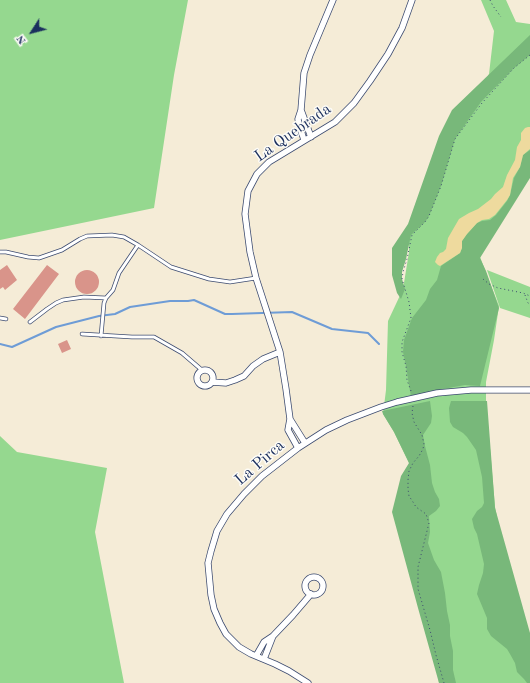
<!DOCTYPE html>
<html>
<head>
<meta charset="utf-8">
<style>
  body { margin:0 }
  #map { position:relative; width:530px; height:683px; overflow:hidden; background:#f5ecd7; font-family:"Old Standard TT",serif }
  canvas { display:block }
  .north { position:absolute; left:12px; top:12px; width:40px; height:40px; -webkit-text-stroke:3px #fdfcf7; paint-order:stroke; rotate:234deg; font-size:11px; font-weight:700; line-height:16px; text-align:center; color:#1b2f5e }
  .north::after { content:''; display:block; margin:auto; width:14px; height:18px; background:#1b2f5e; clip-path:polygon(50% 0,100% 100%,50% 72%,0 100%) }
</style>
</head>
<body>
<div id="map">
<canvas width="530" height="683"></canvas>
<div class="north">N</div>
</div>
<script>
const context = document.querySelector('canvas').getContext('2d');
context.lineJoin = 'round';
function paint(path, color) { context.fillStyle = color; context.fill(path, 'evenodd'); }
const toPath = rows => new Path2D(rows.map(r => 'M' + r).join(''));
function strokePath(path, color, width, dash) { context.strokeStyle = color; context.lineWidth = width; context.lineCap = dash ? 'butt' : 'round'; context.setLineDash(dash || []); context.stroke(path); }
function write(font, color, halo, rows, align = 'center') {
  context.font = font + ' "Old Standard TT",serif'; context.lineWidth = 3; context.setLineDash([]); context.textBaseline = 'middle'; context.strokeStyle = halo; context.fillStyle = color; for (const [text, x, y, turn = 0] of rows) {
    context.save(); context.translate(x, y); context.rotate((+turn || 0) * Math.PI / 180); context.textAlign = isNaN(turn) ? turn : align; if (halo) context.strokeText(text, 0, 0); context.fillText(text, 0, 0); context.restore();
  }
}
const green = toPath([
  [0,0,188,0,174,75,154,208,0,240],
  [481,0,506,0,516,22,530,24,530,176,480,257,499,306,494,340,486,382,486,401,495,507,530,683,439,683,409,463,394,432,383,414,386,390,388,321,403,289,409,252,409,223,489,74,494,31],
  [487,270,530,287,530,318,500,308],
  [0,436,17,452,107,468,95,532,124,683,0,683]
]);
const forest = toPath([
  [530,35,530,55,514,68,481,102,455,139,441,186,429,216,425,222,411,235,406,259,402,272,402,279,405,289,401,299,397,293,392,275,392,248,408,224,439,136,452,110],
  [530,150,530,178,480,258,486,271,499,308,480,386,465,385,432,391,411,397,408,379,406,366,403,352,404,340,412,318,426,300,430,289,437,280,441,266,460,253,462,248,462,241,467,234,477,223,482,221,490,220,496,215,507,201,510,195,514,178,520,167,523,155],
  [430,401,432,416,431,423,423,435,425,446,430,465,432,483,435,492,439,499,440,506,436,511,429,516,430,532,428,543,434,560,441,572,445,593,447,611,450,625,450,636,453,651,453,670,456,683,439,683,418,608,392,512,401,476,409,463,394,432,383,414,382,411],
  [451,401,487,401,495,508,530,633,530,683,527,683,524,679,517,672,515,663,510,654,507,649,491,636,487,629,487,618,477,594,479,585,483,573,484,564,477,534,474,528,472,519,477,511,482,507,484,503,482,477,476,450,467,437,463,433,453,427,450,422,449,408]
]);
const sand = toPath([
  [528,127,530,127,530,149,523,155,520,167,513,178,510,195,507,200,495,215,489,219,482,220,477,223,467,234,462,241,462,248,460,253,440,266,438,265,435,262,437,257,440,253,443,252,446,249,448,238,459,219,469,213,478,209,491,199,495,194,503,187,507,175,515,160,517,147,521,140,521,133,525,128]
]);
const stream = toPath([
  [0,344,12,347,56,327,99,316,115,314,130,307,170,301,188,301,194,300,225,314,232,314,292,312,332,329,368,333,379,344]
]);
const building = toPath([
  [7,265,17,280,5,290,3,287,0,289,0,270],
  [47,265,59,274,25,319,13,309],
  '75 282a12 12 0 1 1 24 0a12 12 0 1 1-24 0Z',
  [67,340,71,349,62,353,58,344]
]);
const path = toPath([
  [490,0,493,6,501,17],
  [483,279,489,284,498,288,523,293,530,296],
  [525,295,528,303,530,305],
  [411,391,407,380,406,366,402,352,402,342,411,318,409,302,402,279,403,272,407,259,412,235,425,222,429,216,441,186,455,139,482,103,514,68,530,55],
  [413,406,412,413,414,422,422,435,424,444,423,449,419,456,413,463,409,471,408,480,408,489,409,496,413,502,416,507,426,514,429,523,418,567,418,589,430,630,436,655,444,683]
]);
const lane = toPath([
  [0,252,6,252,28,257,39,258,62,250,80,239,87,236,112,235,124,237,138,245,171,267,209,279,230,282,256,278],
  [0,318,6,319],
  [30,322,47,309,56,303,63,300,84,297,106,298],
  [82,334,132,337,154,337,182,353,203,371],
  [101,336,104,303,106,298,113,290,119,273,138,245]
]);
const street = toPath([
  [301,110,311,137],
  [304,140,299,124,298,119,301,110,304,73,310,55,333,0],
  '197 378a8 8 0 1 1 16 0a8 8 0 1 1-16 0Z',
  [212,382,226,383,235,380,244,376,253,366,263,359,280,352],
  [290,419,305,443],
  [298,448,288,430,290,419,286,389,280,352,256,278,250,252,245,214,248,191,257,174,269,162,335,122,354,103,370,81,388,54,402,28,412,0],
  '305 586a9 9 0 1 1 18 0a9 9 0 1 1-18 0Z',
  [256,656,264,642,273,636,293,615,311,594],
  [264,659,273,636],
  [308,683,289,671,275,664,251,654,239,647,226,634,220,623,214,609,211,595,208,563,211,551,217,531,227,514,244,494,262,476,298,448,326,430,347,420,381,407,397,402,437,393,471,390,530,390]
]);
const streetNames = [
  ["La Quebrada",293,133,-35],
  ["La Pirca",260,463,-41]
];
paint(green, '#95d88f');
paint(forest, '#78b87a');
paint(sand, '#eeda9e');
strokePath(stream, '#6e9cd6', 2);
paint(building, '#d9948a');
strokePath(lane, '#3c4b70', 4.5);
strokePath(street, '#3c4b70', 7);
strokePath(path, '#3c4b70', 1, [1, 3]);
strokePath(lane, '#fff', 3);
strokePath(street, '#fff', 5.5);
write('16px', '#1b2f5e', '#fdfcf7', streetNames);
</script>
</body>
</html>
